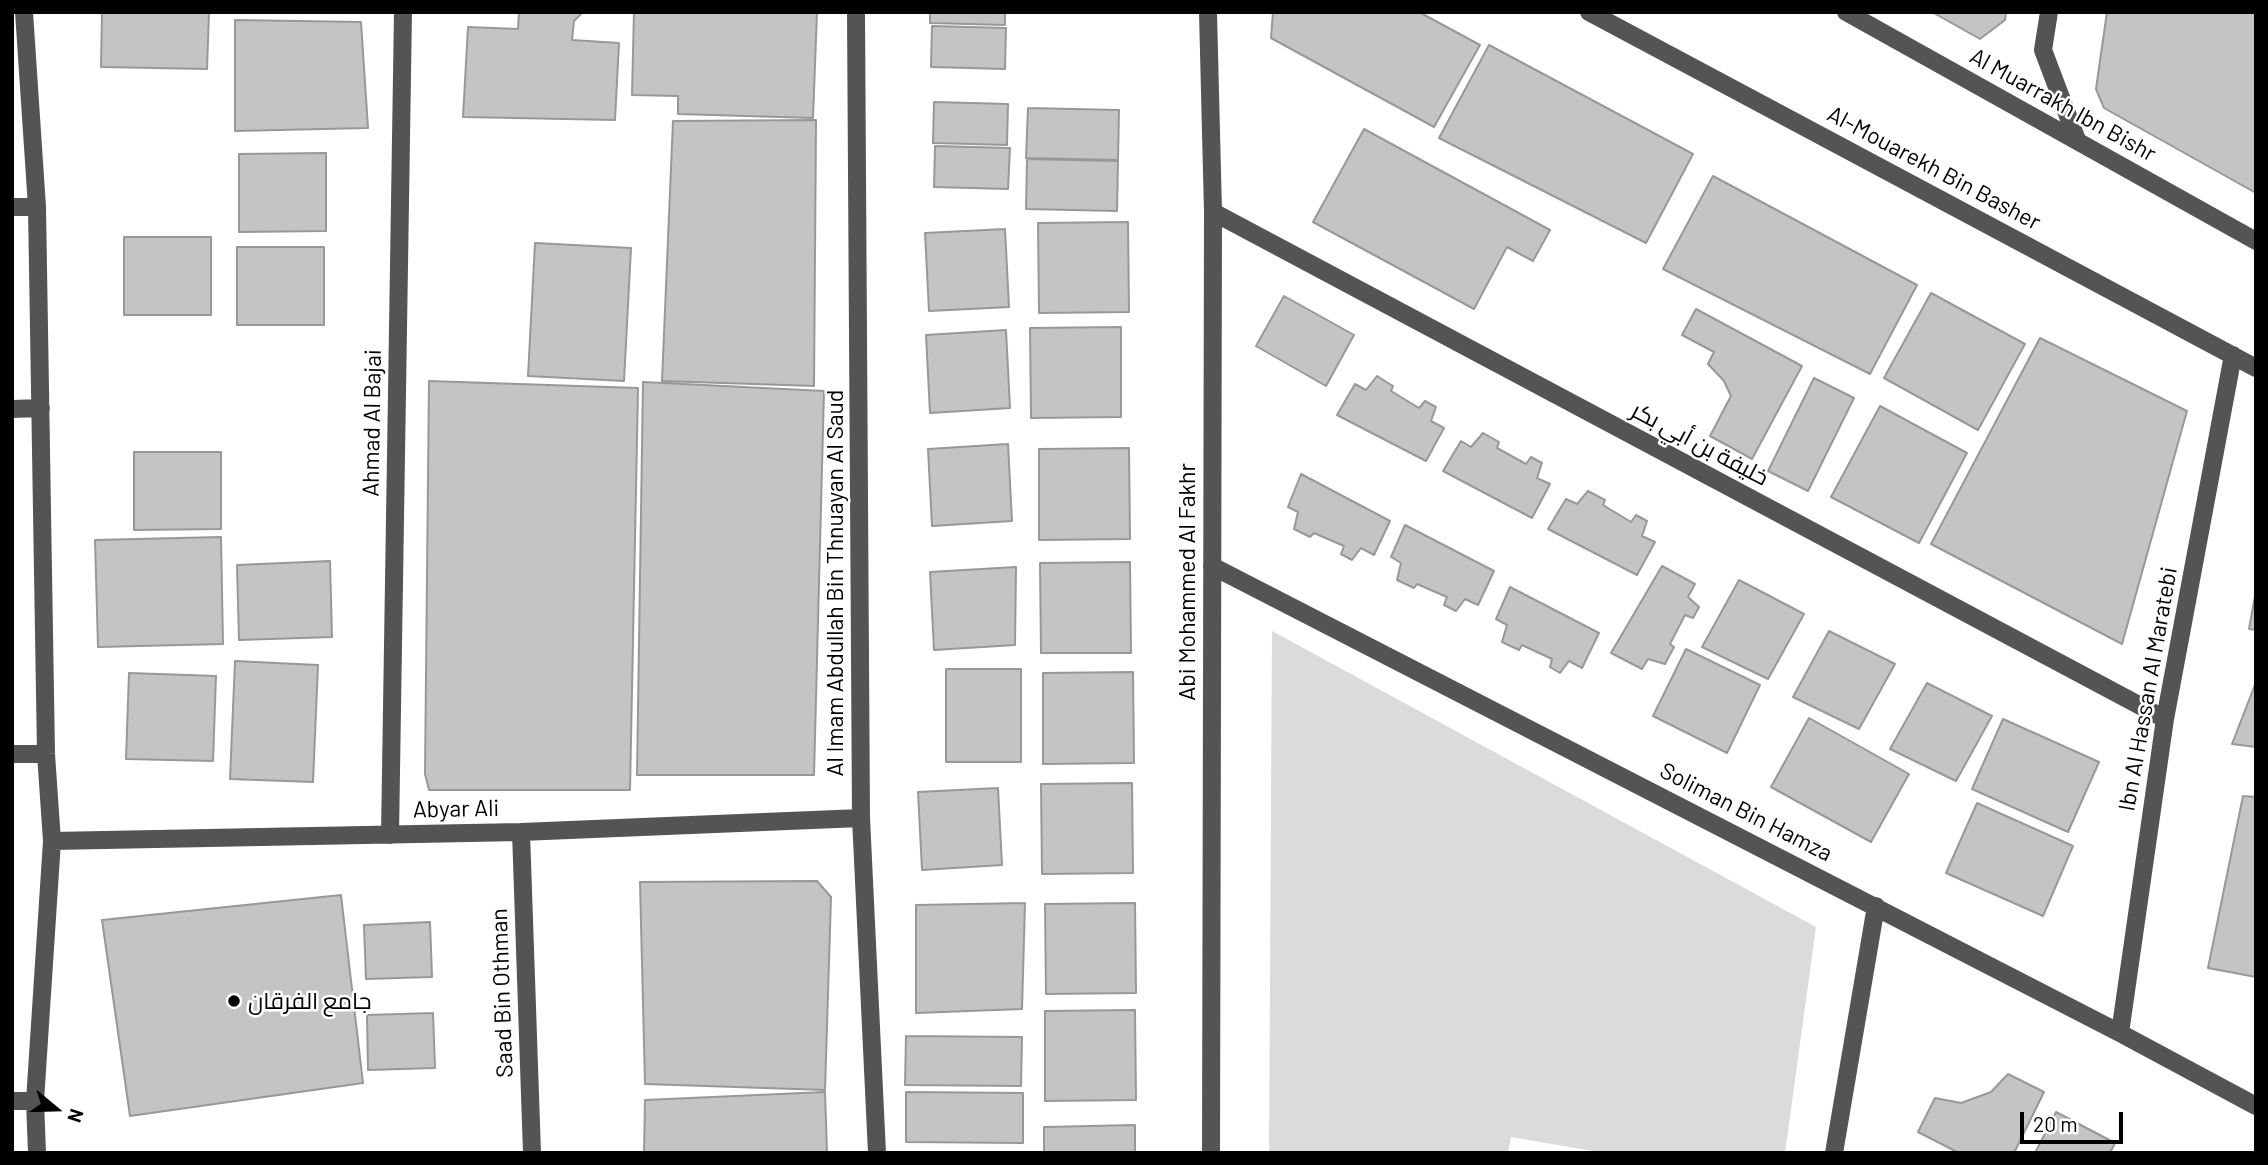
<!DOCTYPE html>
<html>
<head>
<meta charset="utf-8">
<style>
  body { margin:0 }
  #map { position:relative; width:2268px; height:1165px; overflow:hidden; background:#fff; font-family:Barlow,sans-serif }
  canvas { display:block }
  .frame { position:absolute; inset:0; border:14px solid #000; pointer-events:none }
  .north { position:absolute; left:21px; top:1074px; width:70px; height:70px; -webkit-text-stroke:5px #fff; paint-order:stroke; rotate:109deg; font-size:19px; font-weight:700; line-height:28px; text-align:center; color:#000 }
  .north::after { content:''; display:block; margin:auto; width:24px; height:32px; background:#000; clip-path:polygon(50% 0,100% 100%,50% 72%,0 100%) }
  .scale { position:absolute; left:2020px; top:1112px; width:103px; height:32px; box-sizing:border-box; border:4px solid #000; border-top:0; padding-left:9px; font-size:21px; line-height:24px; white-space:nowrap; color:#000; -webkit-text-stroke:5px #fff; paint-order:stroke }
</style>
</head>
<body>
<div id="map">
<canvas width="2268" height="1165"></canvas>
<div class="frame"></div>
<div class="north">N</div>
<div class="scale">20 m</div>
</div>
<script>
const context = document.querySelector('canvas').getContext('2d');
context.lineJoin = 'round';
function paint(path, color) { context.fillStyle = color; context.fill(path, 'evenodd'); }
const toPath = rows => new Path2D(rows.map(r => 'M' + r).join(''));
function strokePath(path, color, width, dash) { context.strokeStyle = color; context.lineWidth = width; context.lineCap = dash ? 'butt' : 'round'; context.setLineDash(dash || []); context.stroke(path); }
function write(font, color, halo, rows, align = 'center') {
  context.font = font + ' Barlow,Cairo,sans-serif'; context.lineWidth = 5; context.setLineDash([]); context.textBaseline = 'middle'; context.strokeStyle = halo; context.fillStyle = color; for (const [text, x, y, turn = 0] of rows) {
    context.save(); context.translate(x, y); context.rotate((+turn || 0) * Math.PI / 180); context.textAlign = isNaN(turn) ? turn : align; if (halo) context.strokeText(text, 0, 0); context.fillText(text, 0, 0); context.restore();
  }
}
const green = toPath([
  [1272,631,1816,927,1785,1153,1604,1153,1511,1137,1508,1153,1269,1153]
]);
const building = toPath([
  [102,12,209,12,207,69,101,67,102,12],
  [519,12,583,12,574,21,572,40,619,43,615,120,463,117,468,27,518,29,519,12],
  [634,12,817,12,813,118,678,114,678,96,632,95,634,12],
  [930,12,1005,12,1005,25,930,23,930,12],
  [1273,12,1419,12,1480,45,1434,127,1271,38,1273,12],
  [1932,12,2006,12,2005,20,1980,39,1932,12],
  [2107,12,2256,12,2256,193,2104,108,2096,89,2107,12],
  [235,20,361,22,368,128,235,131,235,20],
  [932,26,1006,28,1005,69,931,67,932,26],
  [1489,45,1693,154,1646,243,1439,138,1489,45],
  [934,102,1008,104,1007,145,933,143,934,102],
  [1028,108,1119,110,1118,160,1026,158,1028,108],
  [816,120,814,386,662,381,673,121,816,120],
  [1364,129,1550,230,1533,261,1507,247,1474,309,1313,222,1364,129],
  [935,146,1010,148,1008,189,934,187,935,146],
  [326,153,326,231,239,232,239,154,326,153],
  [1027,159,1118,161,1117,211,1026,209,1027,159],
  [1713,176,1917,285,1870,374,1663,269,1713,176],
  [1128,222,1129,312,1039,313,1038,223,1128,222],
  [1005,229,1009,307,929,311,925,233,1005,229],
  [124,237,211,237,211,315,124,315,124,237],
  [535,243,631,248,624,381,528,376,535,243],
  [237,247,324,247,324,325,237,325,237,247],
  [1931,293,2025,344,1978,430,1884,378,1931,293],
  [1284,296,1354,335,1326,386,1256,346,1284,296],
  [1696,309,1802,366,1752,459,1710,436,1731,396,1724,381,1708,364,1714,352,1682,335,1696,309],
  [1121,327,1121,417,1031,418,1030,328,1121,327],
  [1006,330,1010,408,930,413,926,335,1006,330],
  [2040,338,2187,411,2122,644,1931,544,2040,338],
  [1377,376,1393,386,1391,391,1419,408,1425,401,1436,407,1431,421,1444,428,1426,461,1337,415,1355,384,1366,390,1377,376],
  [1814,378,1854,398,1808,491,1768,471,1814,378],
  [429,381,638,388,630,790,429,790,425,774,429,381],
  [643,382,824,391,814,775,637,775,643,382],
  [1880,406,1967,453,1919,543,1831,497,1880,406],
  [1483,433,1499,442,1497,448,1526,464,1531,457,1542,463,1537,478,1550,484,1532,518,1443,471,1461,441,1471,447,1483,433],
  [1008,444,1012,521,932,526,928,449,1008,444],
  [1129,448,1130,539,1039,540,1039,449,1129,448],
  [134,452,221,452,221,529,134,530,134,452],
  [1301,474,1390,521,1374,555,1361,548,1352,560,1341,554,1344,546,1314,533,1310,537,1294,529,1298,512,1288,507,1301,474],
  [1588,491,1605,500,1603,505,1631,522,1636,515,1647,521,1642,536,1655,542,1637,575,1548,529,1566,499,1577,504,1588,491],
  [1405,525,1494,571,1478,605,1465,599,1456,611,1444,605,1447,597,1417,584,1414,588,1397,580,1401,563,1391,557,1405,525],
  [221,537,223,644,98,647,95,540,221,537],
  [330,561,332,637,239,640,237,565,330,561],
  [1130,562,1131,653,1041,653,1040,563,1130,562],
  [1662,566,1695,584,1688,597,1699,607,1693,618,1685,615,1670,644,1674,647,1665,664,1648,659,1642,669,1611,653,1662,566],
  [1016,567,1015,645,934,650,930,572,1016,567],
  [1739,580,1804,614,1768,679,1702,647,1739,580],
  [1510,587,1599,633,1582,668,1569,661,1560,673,1550,667,1552,659,1522,645,1519,650,1502,642,1507,625,1496,619,1510,587],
  [2256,590,2256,630,2249,629,2256,590],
  [1829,631,1895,664,1859,729,1793,697,1829,631],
  [1686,649,1760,685,1727,753,1653,716,1686,649],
  [235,661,318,665,313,782,230,779,235,661],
  [946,669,1021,669,1021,762,946,762,946,669],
  [1133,672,1134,763,1043,764,1043,673,1133,672],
  [129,673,216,676,213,761,126,759,129,673],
  [2256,682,2256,747,2232,744,2256,682],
  [1927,683,1992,716,1956,781,1890,749,1927,683],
  [1809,718,1909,774,1871,842,1771,787,1809,718],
  [2003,719,2099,762,2068,832,1972,789,2003,719],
  [1132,783,1133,873,1042,874,1041,784,1132,783],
  [998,788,1002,865,922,870,918,792,998,788],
  [2243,796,2256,797,2256,977,2208,968,2243,796],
  [1977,803,2073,846,2043,916,1946,873,1977,803],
  [817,881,831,897,825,1090,645,1084,640,882,817,881],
  [341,895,363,1083,130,1116,102,920,341,895],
  [1025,903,1022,1009,916,1013,916,905,1025,903],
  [1135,903,1136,993,1046,994,1045,904,1135,903],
  [430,922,432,977,366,979,364,925,430,922],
  [1135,1010,1136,1100,1045,1101,1045,1011,1135,1010],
  [433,1013,435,1068,368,1070,367,1015,433,1013],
  [906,1036,1022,1037,1021,1086,905,1085,906,1036],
  [2008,1074,2044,1092,2014,1153,1959,1153,1918,1132,1935,1098,1961,1103,1991,1092,2008,1074],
  [825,1092,827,1153,644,1153,645,1100,825,1092],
  [906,1092,1023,1093,1023,1143,906,1142,906,1092],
  [2056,1112,2115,1143,2110,1153,2035,1153,2056,1112],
  [1135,1125,1135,1153,1044,1153,1044,1127,1135,1125]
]);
const minor = toPath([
  [24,12,37,207,46,754,52,841,35,1101,37,1153],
  [856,12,861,818,877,1153],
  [1208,12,1213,212,1211,1153],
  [1589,12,2256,368],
  [1846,12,2256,241],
  [2049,12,2043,50,2077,140],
  [12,207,37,207],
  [1213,212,2165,719],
  [12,409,41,408],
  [1212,566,2120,1033,2256,1106],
  [12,754,46,754],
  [521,832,532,1153],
  [390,835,403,12],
  [52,841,521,832,861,818],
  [2120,1033,2165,719,2233,355],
  [12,1101,35,1101],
  [1834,1153,1876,906]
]);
const markers = [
  [234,1001,7,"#000"]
];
const streetNames = [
  ["Al Muarrakh Ibn Bishr",2063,105,29],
  ["Al-Mouarekh Bin Basher",1934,168,28],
  ["Ahmad Al Bajai",372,423,-89],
  ["خليفة بن أبي بكر",1700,444,28],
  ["Abi Mohammed Al Fakhr",1187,582,-90],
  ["Al Imam Abdullah Bin Thnuayan Al Saud",835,583,-90],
  ["Ibn Al Hassan Al Maratebi",2148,689,-80],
  ["Abyar Ali",456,809,-1],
  ["Soliman Bin Hamza",1746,812,27],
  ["Saad Bin Othman",502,993,-92]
];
const poiNames = [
  ["جامع الفرقان",248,1001]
];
paint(green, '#dbdbdb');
paint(building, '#c4c4c4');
strokePath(building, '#989898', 2);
strokePath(minor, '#545454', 18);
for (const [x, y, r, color] of markers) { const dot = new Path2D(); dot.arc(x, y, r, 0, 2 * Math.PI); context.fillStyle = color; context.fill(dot); strokePath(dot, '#fff', 2.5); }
write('23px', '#000', '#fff', streetNames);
write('23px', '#000', '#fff', poiNames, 'left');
</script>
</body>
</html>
